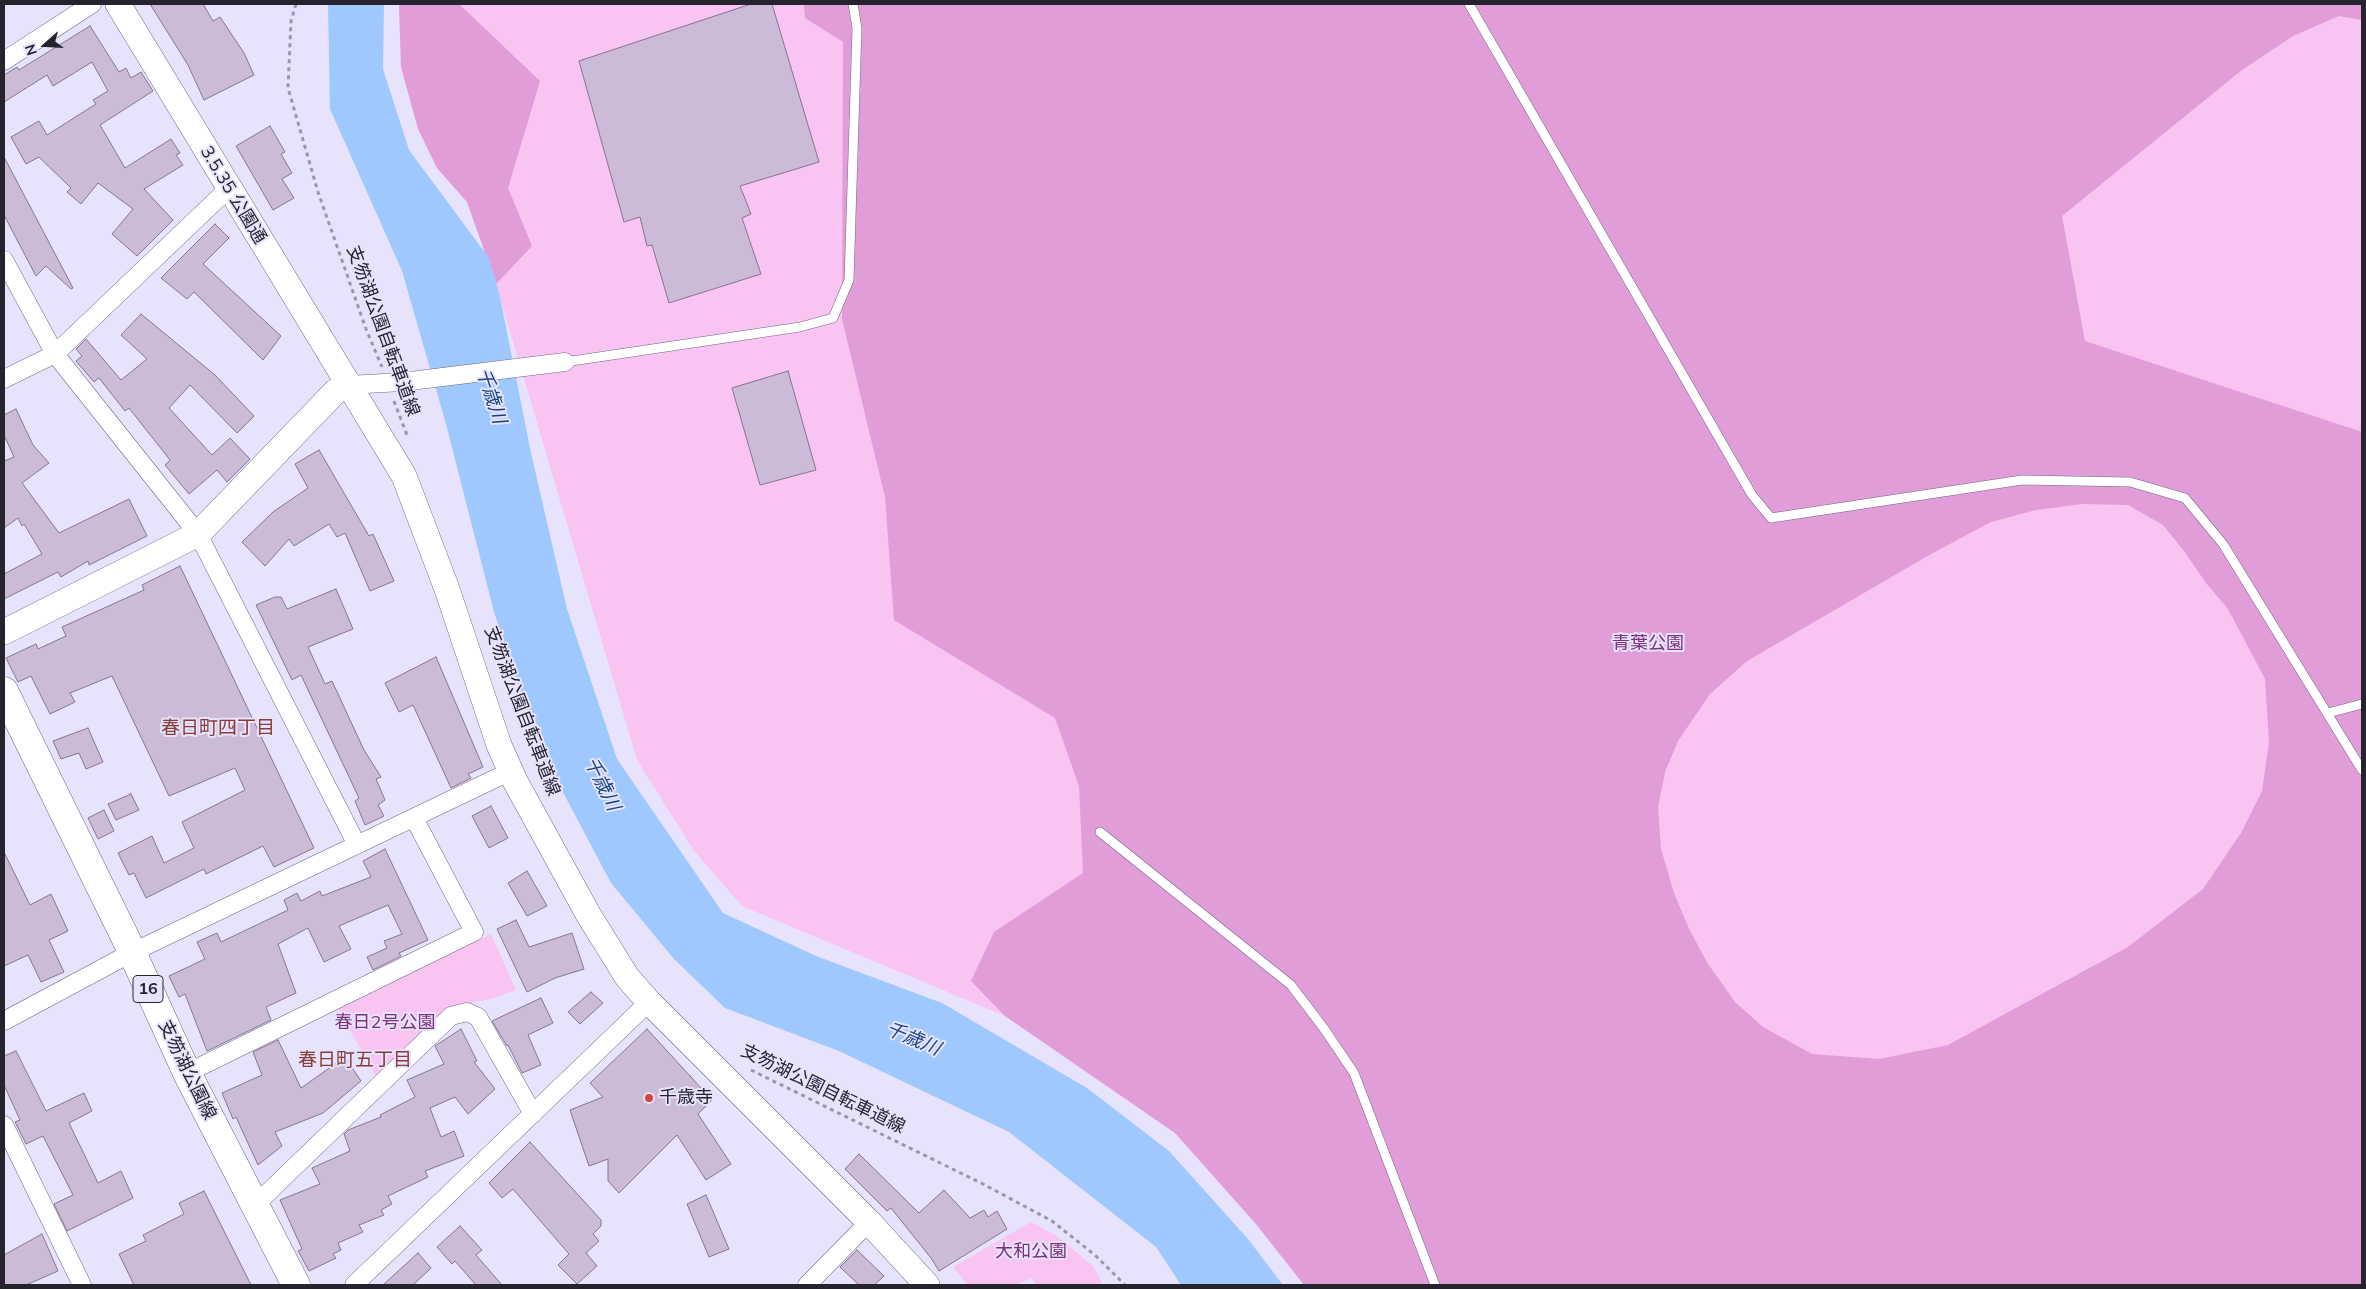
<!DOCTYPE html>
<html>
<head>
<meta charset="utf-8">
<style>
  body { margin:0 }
  #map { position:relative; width:2366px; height:1289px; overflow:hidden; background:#e7e3fc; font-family:Mulish,sans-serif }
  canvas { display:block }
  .frame { position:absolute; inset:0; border:5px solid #25232e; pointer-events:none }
  .north { position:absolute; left:20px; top:20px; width:50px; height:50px; -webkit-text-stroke:4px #e7e3fc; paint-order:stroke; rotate:251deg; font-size:14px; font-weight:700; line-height:20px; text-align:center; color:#25232e }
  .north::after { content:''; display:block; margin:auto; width:18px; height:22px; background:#25232e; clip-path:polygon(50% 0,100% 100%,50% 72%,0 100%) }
</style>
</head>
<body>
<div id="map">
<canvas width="2366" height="1289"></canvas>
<div class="frame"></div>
<div class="north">N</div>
</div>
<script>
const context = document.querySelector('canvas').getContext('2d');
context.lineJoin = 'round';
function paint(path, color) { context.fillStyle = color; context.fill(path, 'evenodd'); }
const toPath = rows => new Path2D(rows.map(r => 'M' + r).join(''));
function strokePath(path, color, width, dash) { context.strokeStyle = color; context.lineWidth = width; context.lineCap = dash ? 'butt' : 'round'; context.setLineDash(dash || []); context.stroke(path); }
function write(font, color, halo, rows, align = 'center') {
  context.font = font + ' Mulish,"Noto Sans JP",sans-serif'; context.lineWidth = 4; context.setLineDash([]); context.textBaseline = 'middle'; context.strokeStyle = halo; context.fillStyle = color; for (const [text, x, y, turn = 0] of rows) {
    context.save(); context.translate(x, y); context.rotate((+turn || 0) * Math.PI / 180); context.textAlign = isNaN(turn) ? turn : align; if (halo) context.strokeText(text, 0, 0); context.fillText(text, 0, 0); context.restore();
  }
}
const green = toPath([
  [399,4,2362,4,2362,1285,1304,1285,1256,1224,1175,1133,1005,1016,742,906,694,851,637,760,496,284,467,202,437,168,418,129,401,67],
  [491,934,516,990,494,998,456,1006,376,1076,338,1008],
  [1031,1222,1057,1236,1093,1266,1103,1285,1036,1285,1032,1278,1015,1285,968,1285,953,1267]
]);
const forest = toPath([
  [399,4,459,4,540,81,508,188,532,246,496,284,467,202,437,168,418,129,401,67],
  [804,4,2362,4,2362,20,2339,16,2293,36,2242,70,2062,216,2085,341,2362,432,2362,1285,1304,1285,1256,1224,1175,1133,1005,1016,971,981,994,932,1083,873,1079,786,1055,718,894,620,885,497,842,319,843,42,805,18],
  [2082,504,2128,505,2163,525,2184,551,2206,583,2228,609,2265,679,2269,742,2262,791,2241,833,2203,889,2128,947,1948,1045,1879,1059,1812,1054,1763,1027,1735,1002,1708,964,1689,929,1674,893,1661,849,1658,807,1665,772,1678,741,1710,694,1747,661,1931,554,1991,522,2036,510]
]);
const water = toPath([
  [328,4,384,4,383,69,409,150,489,258,500,297,531,453,567,609,617,759,723,913,816,956,942,1003,1087,1088,1169,1151,1248,1239,1283,1285,1181,1285,1156,1247,1009,1132,839,1051,725,1008,674,959,611,883,539,747,494,612,446,424,402,271,330,109]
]);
const building = toPath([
  [150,4,203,4,213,21,220,17,244,53,254,75,204,100,188,65,150,4],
  [751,4,772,4,819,162,740,186,751,214,742,218,761,274,669,303,652,245,647,246,640,217,624,222,579,61,751,4],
  [90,26,119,72,126,68,131,78,141,72,153,91,100,125,125,168,171,139,180,153,176,155,183,165,144,189,173,220,137,256,112,234,133,209,98,183,81,204,67,192,71,188,39,157,26,164,11,137,39,121,47,135,96,104,93,100,108,91,92,62,53,86,47,75,4,102,4,75,17,67,19,70,90,26],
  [270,126,285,152,281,154,292,173,282,179,294,198,273,210,236,146,270,126],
  [4,157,73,288,71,289,46,266,36,276,4,215,4,157],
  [215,224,229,238,203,264,281,336,263,360,194,292,187,299,161,278,215,224],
  [141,314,215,375,254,416,237,433,190,385,169,408,212,455,230,438,250,459,227,482,217,470,189,494,165,465,170,460,129,408,125,411,99,378,94,382,76,361,82,356,76,349,86,339,121,380,147,359,121,335,141,314],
  [788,371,816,470,760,485,732,388,788,371],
  [16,409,33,445,49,463,22,483,59,533,129,499,147,536,89,565,88,561,61,577,58,572,4,599,4,574,42,554,24,524,22,526,18,518,4,528,4,461,14,457,4,435,4,415,16,409],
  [319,450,369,536,373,534,394,581,370,591,345,533,337,537,329,524,294,546,289,539,265,566,242,542,273,512,308,488,295,464,319,450],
  [180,566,314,848,274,867,263,846,206,874,204,869,146,898,134,873,129,875,118,853,152,836,164,863,194,848,182,822,245,790,235,768,169,796,112,676,70,693,75,702,50,714,31,676,18,682,6,658,36,644,38,649,66,636,62,627,144,590,142,585,180,566],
  [336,589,353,629,308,647,325,684,332,681,364,750,381,777,376,779,385,800,378,805,384,816,365,825,355,801,359,798,301,675,292,680,256,605,275,597,281,597,287,609,336,589],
  [436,657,483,767,468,774,471,778,451,788,413,705,399,712,385,683,436,657],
  [88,728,103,762,86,769,79,753,61,759,53,741,88,728],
  [131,794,139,810,116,820,108,804,131,794],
  [491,806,508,838,489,848,472,816,491,806],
  [104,810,114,831,98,839,88,818,104,810],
  [385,849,428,940,399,953,401,956,373,970,367,957,387,948,384,941,402,934,388,905,339,926,351,949,324,962,308,928,278,944,296,993,266,1007,271,1020,207,1051,185,994,179,997,169,976,205,959,197,942,217,933,221,942,288,910,284,900,297,893,301,901,320,891,322,896,371,877,363,861,385,849],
  [4,852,30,905,51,894,68,931,49,940,64,972,41,982,28,955,4,966,4,852],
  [527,871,547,906,527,916,508,883,527,871],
  [516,920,529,947,572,933,584,969,555,978,527,992,497,929,516,920],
  [591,992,603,1003,580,1024,568,1012,591,992],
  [541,998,553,1023,528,1035,541,1065,522,1073,508,1045,507,1046,492,1021,541,998],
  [461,1029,477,1061,474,1062,495,1089,468,1114,455,1097,430,1108,441,1137,454,1131,464,1156,425,1171,428,1177,388,1196,392,1204,381,1210,384,1215,359,1225,363,1232,338,1243,341,1250,333,1254,336,1258,309,1271,298,1251,302,1249,280,1200,320,1184,312,1168,350,1151,344,1134,348,1130,381,1117,380,1115,415,1097,407,1080,444,1064,435,1046,461,1029],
  [647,1029,712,1100,698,1114,731,1164,706,1180,677,1135,619,1193,608,1181,608,1159,589,1166,570,1110,603,1097,590,1083,647,1029],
  [278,1040,301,1088,345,1057,361,1081,323,1113,275,1132,282,1146,258,1165,236,1117,233,1119,222,1093,262,1075,253,1052,278,1040],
  [16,1051,46,1111,84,1093,92,1111,69,1123,98,1183,121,1171,133,1198,67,1231,54,1204,73,1195,43,1136,26,1144,15,1122,20,1120,4,1085,4,1056,16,1051],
  [530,1142,601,1220,601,1226,593,1234,599,1241,586,1253,597,1266,577,1284,558,1265,569,1254,513,1189,502,1198,489,1183,530,1142],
  [859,1154,919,1213,944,1190,970,1218,984,1210,988,1217,997,1211,1007,1229,939,1271,931,1258,891,1208,887,1211,845,1169,859,1154],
  [204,1191,251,1285,134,1285,119,1254,146,1241,143,1235,184,1214,179,1203,204,1191],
  [706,1195,729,1249,709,1257,687,1204,706,1195],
  [460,1226,482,1250,476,1255,502,1285,476,1285,455,1261,452,1264,437,1247,460,1226],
  [42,1234,58,1271,26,1285,4,1285,4,1255,42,1234],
  [857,1250,884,1276,874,1285,859,1285,840,1267,857,1250],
  [418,1253,431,1268,413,1285,383,1285,418,1253]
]);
const path = toPath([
  [296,4,291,21,288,88,318,192,366,329,382,367],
  [394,401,407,435],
  [751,1070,983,1184,1052,1221,1096,1256,1125,1285]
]);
const lane = toPath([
  [1469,4,1752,495,1771,518,2022,480,2130,482,2185,498,2223,544,2362,770],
  [565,362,800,327,833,318,849,280,857,28,853,4],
  [2328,713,2362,704],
  [1100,832,1291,985,1325,1030,1354,1073,1435,1285]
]);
const street = toPath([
  [4,61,92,4],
  [4,260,55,354,198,534,357,845],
  [4,379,55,354,229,188],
  [348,385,402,382,565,362],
  [4,1021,131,953,511,771],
  [187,1073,474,932,414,818],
  [4,1125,82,1285],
  [255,1205,451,1016,467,1012,478,1017,533,1114],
  [354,1285,649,1002],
  [807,1285,869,1222]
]);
const secondary = toPath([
  [118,4,404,476,447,589,499,745,515,781,588,914,627,977,649,1002,869,1222,927,1285],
  [4,632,198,534,336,391,348,385]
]);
const primary = toPath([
  [4,691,126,939,187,1073,296,1285]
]);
const markers = [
  [649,1098,5,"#d3443d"]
];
const shields = [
  [148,989,30]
];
const shieldNames = [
  ["16",148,989]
];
const streetNames = [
  ["3.5.35 公園通",233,195,59],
  ["支笏湖公園自転車道線",383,331,70],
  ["支笏湖公園自転車道線",522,711,69],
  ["支笏湖公園線",187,1070,64],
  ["支笏湖公園自転車道線",823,1089,26]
];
const parkNames = [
  ["青葉公園",1648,644],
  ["春日2号公園",385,1023],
  ["大和公園",1031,1252]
];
const poiNames = [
  ["千歳寺",659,1098]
];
const waterNames = [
  ["千歳川",491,396,72],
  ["千歳川",602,784,64],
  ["千歳川",913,1039,23]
];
const neighbourhoodNames = [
  ["春日町四丁目",218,728],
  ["春日町五丁目",355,1060]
];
paint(green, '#f9c3f2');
paint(forest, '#e19dd8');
paint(water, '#9fc8fe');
paint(building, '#ccbbd7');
strokePath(building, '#85758f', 1);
strokePath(lane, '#6d6883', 10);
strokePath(street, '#6d6883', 19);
strokePath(secondary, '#6d6883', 26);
strokePath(primary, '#6d6883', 29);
strokePath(path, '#9b97ab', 3, [4, 4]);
strokePath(lane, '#fff', 9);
strokePath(street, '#fff', 18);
strokePath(secondary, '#fff', 25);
strokePath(primary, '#fff', 28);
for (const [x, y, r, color] of markers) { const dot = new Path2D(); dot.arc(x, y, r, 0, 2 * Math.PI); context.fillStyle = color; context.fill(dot); strokePath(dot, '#e7e3fc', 2); }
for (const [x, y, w] of shields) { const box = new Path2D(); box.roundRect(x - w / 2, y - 13.5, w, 27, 4); context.fillStyle = '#e7e3fc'; context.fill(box); strokePath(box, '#25232e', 1); }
write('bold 16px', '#25232e', null, shieldNames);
write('18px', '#25232e', '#e7e3fc', streetNames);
write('18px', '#7d2f77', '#e7e3fc', parkNames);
write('18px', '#25232e', '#e7e3fc', poiNames, 'left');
write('italic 19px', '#154580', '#e7e3fc', waterNames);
write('19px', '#853d37', '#e7e3fc', neighbourhoodNames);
</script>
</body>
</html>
